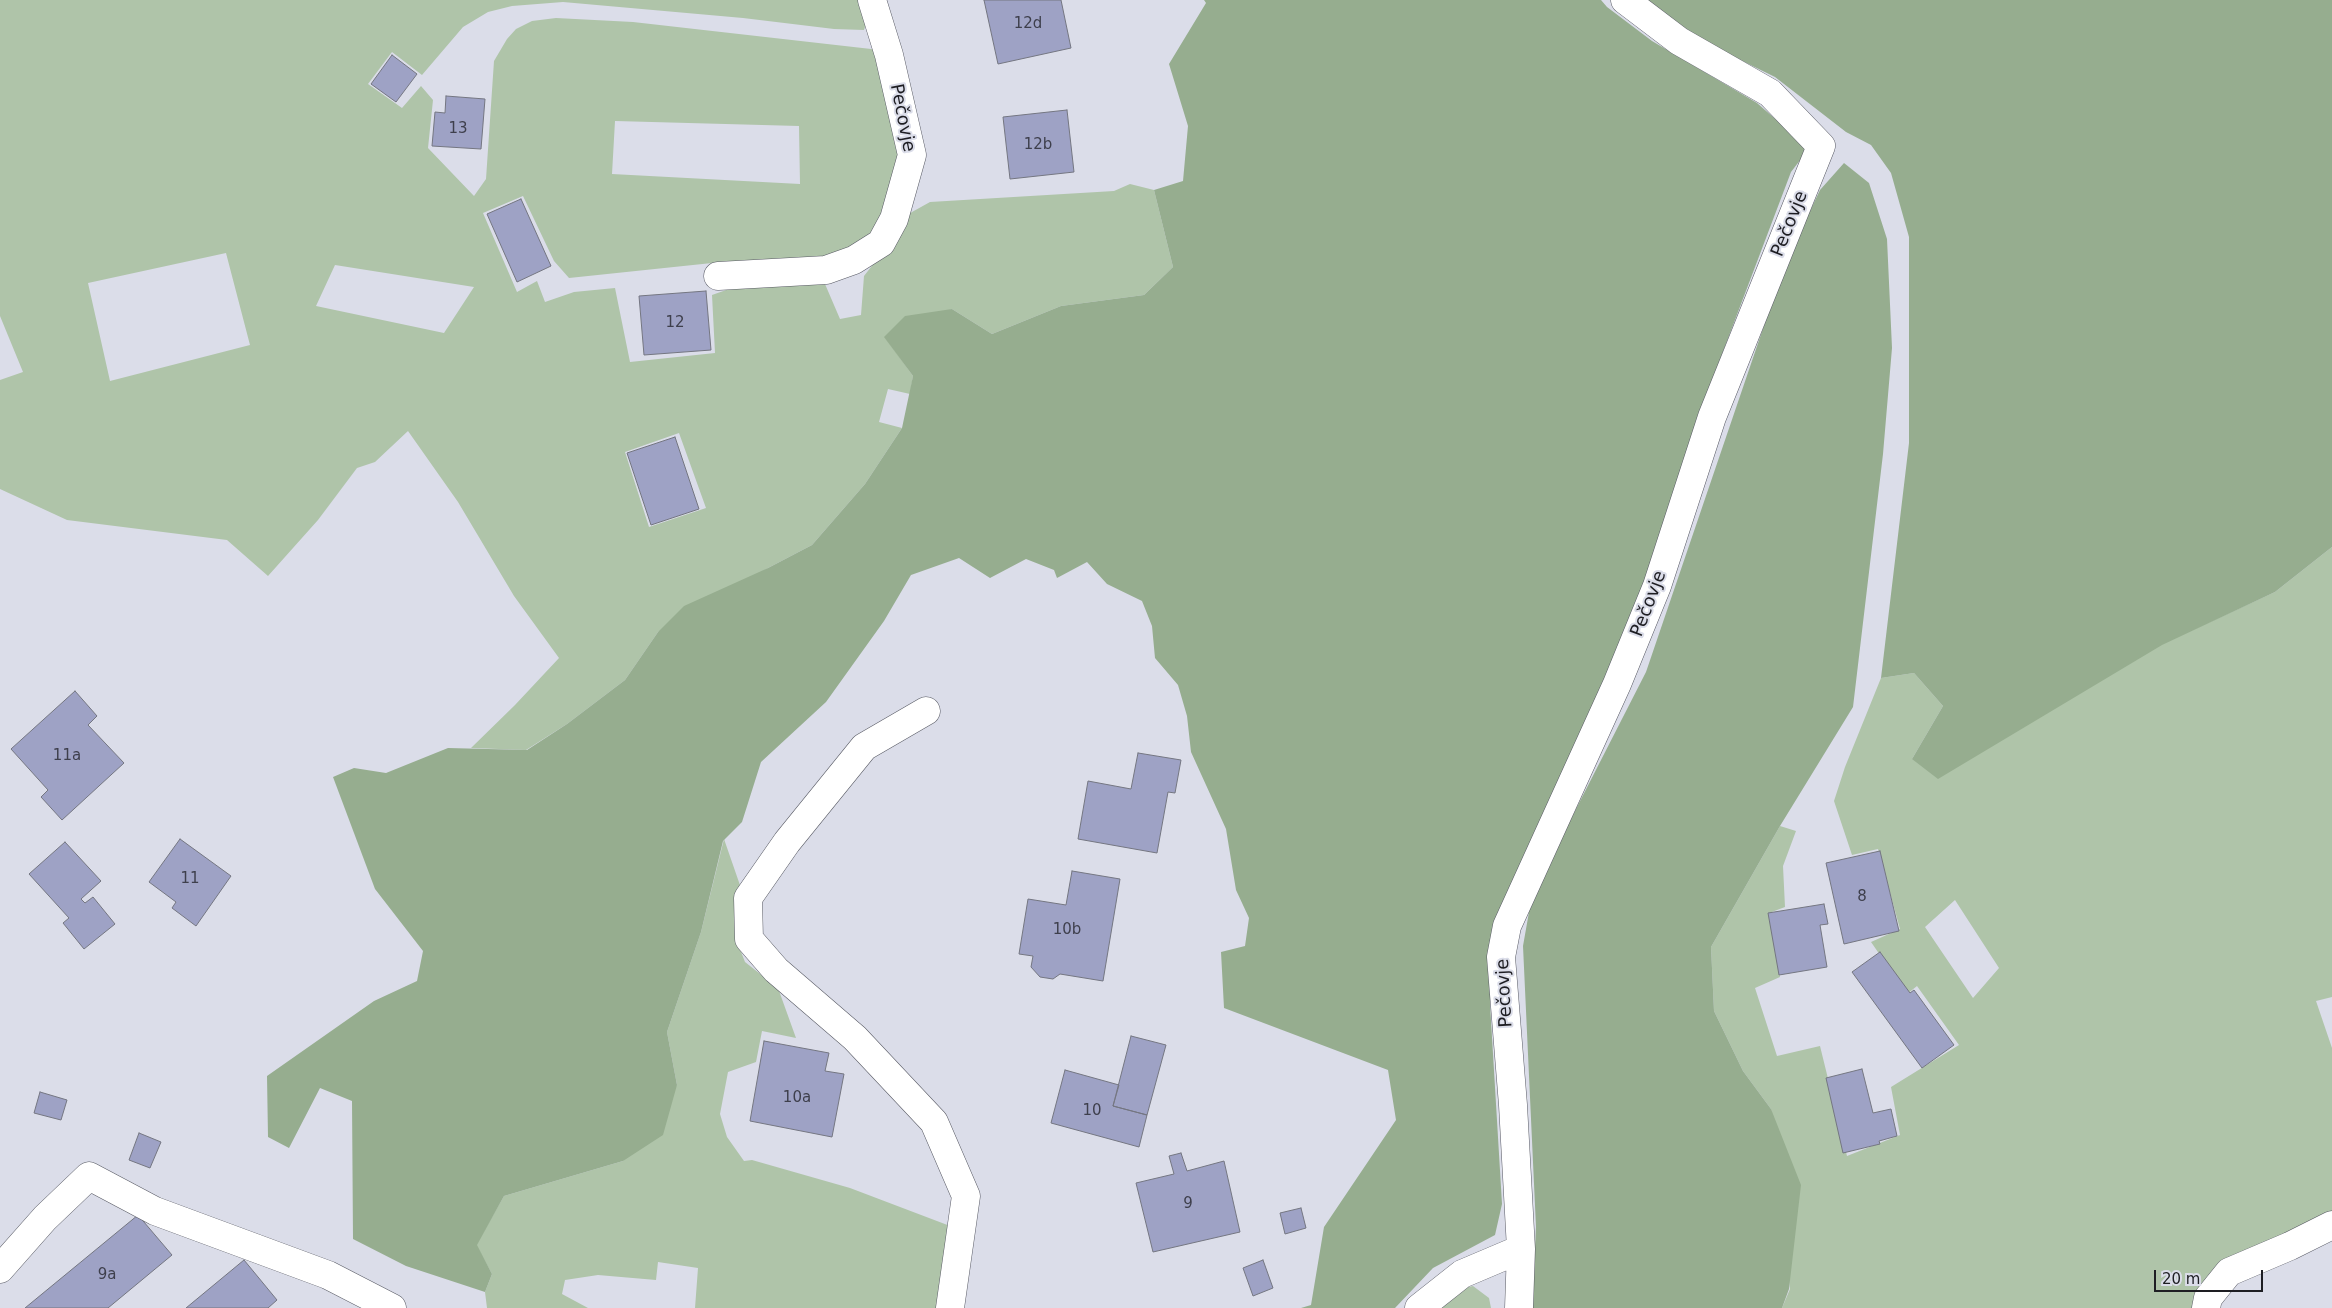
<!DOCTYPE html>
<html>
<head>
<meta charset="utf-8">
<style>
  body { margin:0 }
  #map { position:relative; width:2332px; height:1308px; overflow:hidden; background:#dbdde9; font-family:"DejaVu Sans",sans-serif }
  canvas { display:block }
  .scale { position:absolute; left:2154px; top:1270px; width:109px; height:22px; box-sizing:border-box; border:2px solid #1e1e23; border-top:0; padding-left:6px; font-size:15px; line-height:18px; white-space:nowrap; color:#1e1e23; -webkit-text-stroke:4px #dbdde9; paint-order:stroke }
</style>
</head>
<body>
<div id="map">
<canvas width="2332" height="1308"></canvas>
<div class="scale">20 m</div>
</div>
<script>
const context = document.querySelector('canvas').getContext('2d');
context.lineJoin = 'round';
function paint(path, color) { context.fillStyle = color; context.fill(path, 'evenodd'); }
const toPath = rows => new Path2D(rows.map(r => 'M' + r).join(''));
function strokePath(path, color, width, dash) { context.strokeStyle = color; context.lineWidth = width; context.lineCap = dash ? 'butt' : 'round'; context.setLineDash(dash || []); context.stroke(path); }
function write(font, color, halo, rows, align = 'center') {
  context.font = font + ' "DejaVu Sans",sans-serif'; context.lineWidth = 4; context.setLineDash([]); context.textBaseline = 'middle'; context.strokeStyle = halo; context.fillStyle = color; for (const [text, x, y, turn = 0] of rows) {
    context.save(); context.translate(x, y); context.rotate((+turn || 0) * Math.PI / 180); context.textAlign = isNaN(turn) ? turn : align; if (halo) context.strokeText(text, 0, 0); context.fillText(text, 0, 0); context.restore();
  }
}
const green = toPath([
  [0,0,866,0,870,11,864,30,834,29,743,18,563,2,512,6,488,12,463,27,422,75,392,52,368,84,402,108,421,86,433,100,428,148,474,196,486,179,494,61,507,39,516,29,532,21,556,18,633,22,880,50,899,125,899,178,879,228,827,261,712,263,569,278,554,261,523,196,483,213,517,292,537,281,545,302,574,292,615,288,630,362,715,353,712,295,729,289,825,284,840,319,861,315,864,276,885,249,903,217,930,202,1114,191,1130,184,1154,190,1173,267,1144,295,1061,306,992,334,952,309,885,337,913,376,910,394,888,389,879,422,902,428,865,484,812,545,768,568,658,632,625,680,567,724,526,750,471,748,515,705,559,658,514,596,458,502,408,431,375,462,357,468,318,520,268,576,227,540,67,520,0,489,0,380,23,372,0,316],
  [615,121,799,126,800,184,612,174],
  [226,253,250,345,110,381,88,283],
  [335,265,474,287,444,333,316,306],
  [679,433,706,508,649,527,625,452],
  [2332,547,2332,997,2316,1001,2332,1048,2332,1214,2194,1308,1782,1308,1790,1289,1771,1109,1743,1071,1714,1011,1711,947,1780,826,1796,831,1783,866,1785,907,1769,913,1780,977,1755,988,1777,1056,1820,1046,1847,1156,1900,1135,1891,1087,1959,1045,1917,986,1907,994,1871,942,1900,929,1878,849,1852,855,1834,801,1845,767,1881,678,1914,673,1943,706,1912,759,2275,592],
  [1955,900,1999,968,1973,998,1925,927],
  [724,839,742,891,736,939,745,962,778,988,796,1038,762,1031,756,1062,728,1072,720,1114,727,1137,744,1161,752,1160,850,1188,958,1229,939,1308,695,1308,698,1268,658,1262,656,1280,598,1275,565,1280,562,1294,588,1308,487,1308,485,1292,492,1274,476,1245,504,1196,623,1161,677,1085,667,1032,701,932],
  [1473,1286,1489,1298,1491,1308,1433,1308,1451,1291]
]);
const forest = toPath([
  [1204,0,1601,0,1607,7,1652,41,1757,103,1789,131,1807,151,1791,172,1702,407,1647,580,1609,675,1490,941,1490,1004,1502,1204,1495,1235,1433,1268,1395,1308,1301,1308,1311,1305,1324,1227,1396,1120,1388,1070,1224,1008,1221,952,1245,946,1249,918,1236,890,1226,829,1191,752,1187,716,1178,685,1155,658,1152,626,1142,601,1107,584,1087,562,1057,578,1054,570,1026,559,990,578,959,558,911,575,884,621,826,702,761,762,742,822,723,841,701,932,667,1032,677,1085,663,1135,623,1161,504,1196,477,1245,492,1274,485,1292,406,1266,353,1239,352,1101,320,1088,289,1148,268,1137,267,1076,374,1001,417,981,423,951,375,889,333,777,354,768,386,773,448,748,527,750,567,724,625,680,658,632,684,606,768,568,812,545,865,484,902,428,913,376,884,337,905,316,952,309,992,334,1061,306,1144,295,1173,267,1154,190,1183,181,1188,126,1169,64,1206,3],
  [1635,0,2332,0,2332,547,2275,592,2162,645,1938,779,1912,759,1943,706,1914,673,1881,678,1909,443,1909,237,1891,173,1871,145,1846,132,1775,77,1661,21],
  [1844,163,1869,183,1887,239,1892,348,1883,454,1853,707,1780,826,1711,947,1714,1011,1743,1071,1771,1109,1801,1185,1789,1289,1782,1308,1532,1308,1536,1227,1523,946,1532,895,1646,672,1785,264,1820,190]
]);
const building = toPath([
  [984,0,1061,0,1071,48,998,64,984,0],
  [392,55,417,74,396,102,371,84,392,55],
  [446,96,485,99,481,149,432,146,435,112,445,113,446,96],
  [1067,110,1074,172,1010,179,1003,117,1067,110],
  [521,199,551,266,517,282,487,214,521,199],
  [706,291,711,350,644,355,639,296,706,291],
  [675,437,699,509,651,525,627,453,675,437],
  [75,691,97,716,88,725,124,763,62,820,41,797,48,790,11,749,75,691],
  [1138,753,1181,760,1175,793,1168,792,1157,853,1078,839,1088,781,1131,789,1138,753],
  [180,839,231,876,196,926,172,908,176,902,149,882,180,839],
  [65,842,101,881,81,899,85,903,93,897,115,924,84,949,63,923,69,918,29,874,65,842],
  [1880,851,1899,931,1844,944,1826,863,1880,851],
  [1072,871,1120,879,1103,981,1060,974,1053,979,1040,977,1031,967,1033,956,1019,954,1028,899,1066,905,1072,871],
  [1824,904,1828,924,1820,925,1827,967,1779,975,1768,913,1824,904],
  [1880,952,1910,993,1914,990,1954,1045,1922,1068,1852,972,1880,952],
  [1131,1036,1166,1045,1147,1115,1113,1106,1131,1036],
  [764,1041,829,1053,825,1071,844,1074,832,1137,750,1121,764,1041],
  [1862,1069,1873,1113,1891,1109,1897,1136,1879,1141,1880,1144,1843,1153,1826,1078,1862,1069],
  [1065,1070,1119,1085,1113,1106,1147,1115,1139,1147,1051,1123,1065,1070],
  [40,1092,67,1100,61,1120,34,1113,40,1092],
  [139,1133,161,1142,150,1168,129,1160,139,1133],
  [1181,1153,1187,1171,1224,1161,1240,1232,1153,1252,1136,1183,1174,1174,1169,1156,1181,1153],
  [1301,1208,1306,1228,1285,1234,1280,1213,1301,1208],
  [138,1215,172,1255,108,1308,25,1308,138,1215],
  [244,1260,277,1300,268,1308,186,1308,244,1260],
  [1263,1260,1273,1288,1253,1296,1243,1268,1263,1260]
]);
const minor = toPath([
  [718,276,826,270,854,260,881,243,894,219,912,155,889,55,872,0],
  [926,711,864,747,787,842,748,898,749,939,776,970,855,1038,934,1122,966,1196,950,1308],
  [0,1269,45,1218,89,1176,155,1211,328,1275,392,1308],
  [1419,1308,1462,1274,1521,1249],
  [1519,1308,1521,1249,1513,1105,1501,957,1507,926,1617,684,1657,586,1712,417,1821,146,1770,93,1679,41,1625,0],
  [2206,1308,2208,1298,2229,1272,2290,1246,2332,1225]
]);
const numberNames = [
  ["12d",1028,24],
  ["13",458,129],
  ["12b",1038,145],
  ["12",675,323],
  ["11a",67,756],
  ["11",190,879],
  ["8",1862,897],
  ["10b",1067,930],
  ["10a",797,1098],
  ["10",1092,1111],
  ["9",1188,1204],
  ["9a",107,1275]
];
const streetNames = [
  ["Pečovje",902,118,79],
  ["Pečovje",1790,224,-68],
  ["Pečovje",1649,604,-69],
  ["Pečovje",1505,993,-93]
];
paint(green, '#afc4a9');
paint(forest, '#96ad8f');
paint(building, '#9ea2c5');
strokePath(building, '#747681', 1);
strokePath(minor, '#585a64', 29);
strokePath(minor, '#fff', 28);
write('15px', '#3e3f4c', null, numberNames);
write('18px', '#1e1e23', '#dbdde9', streetNames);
</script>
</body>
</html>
